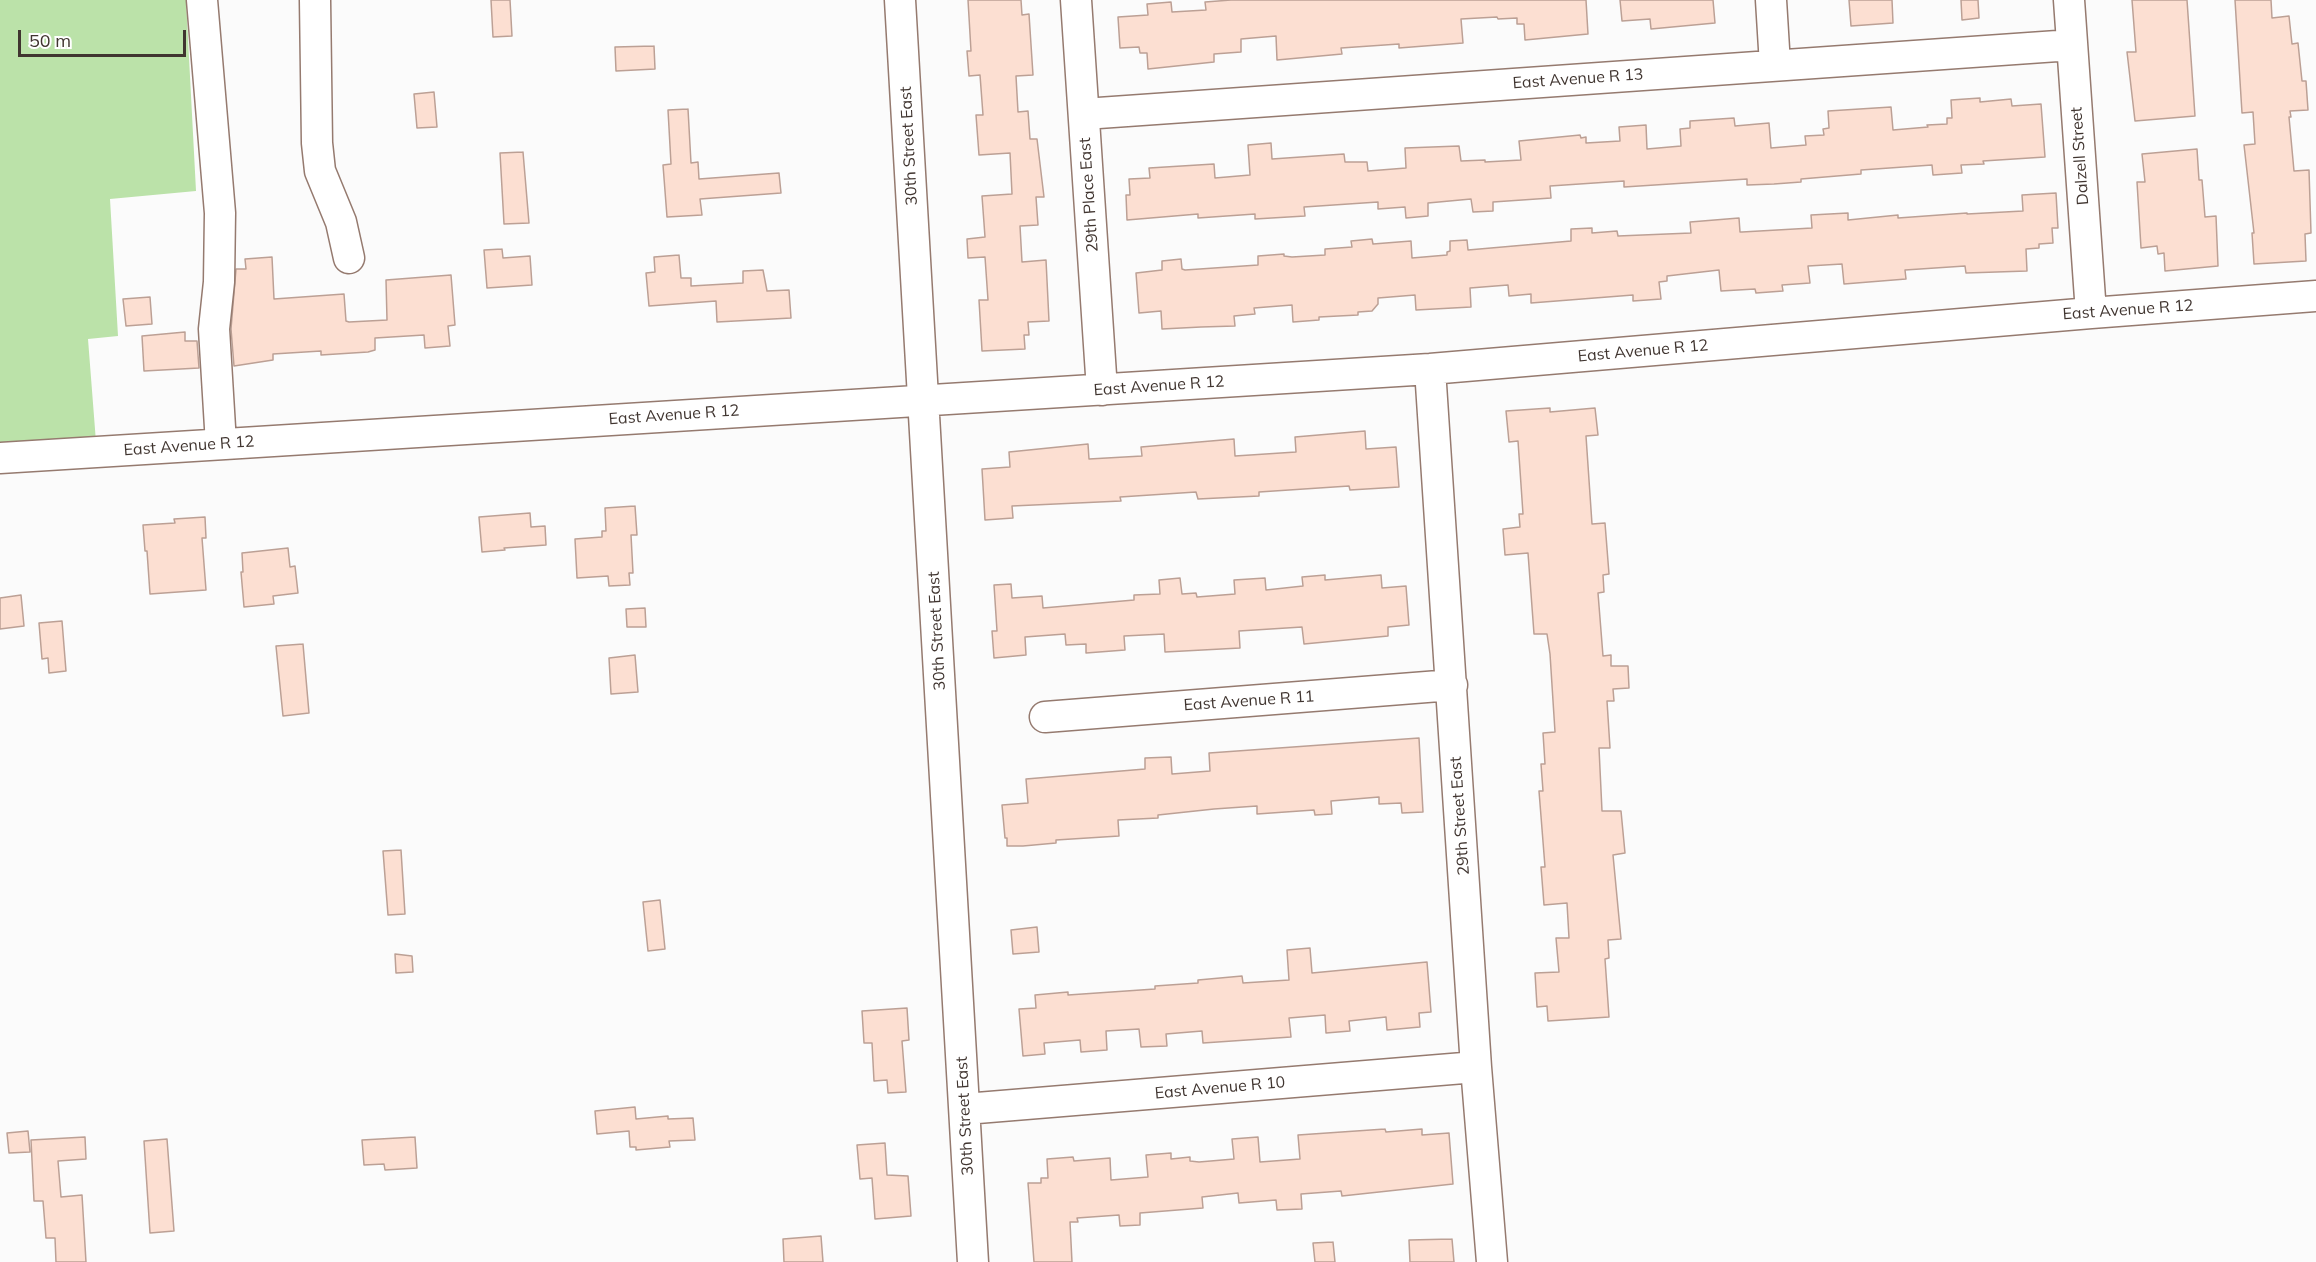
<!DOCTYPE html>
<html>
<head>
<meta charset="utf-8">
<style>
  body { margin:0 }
  #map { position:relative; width:2316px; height:1262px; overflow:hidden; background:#fbfbfb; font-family:Mulish,sans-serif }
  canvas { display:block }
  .scale { position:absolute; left:18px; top:30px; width:168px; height:27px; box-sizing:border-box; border:3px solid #403530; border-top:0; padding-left:8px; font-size:18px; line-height:21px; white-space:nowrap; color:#403530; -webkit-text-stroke:4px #fff; paint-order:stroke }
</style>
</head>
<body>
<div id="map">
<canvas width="2316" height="1262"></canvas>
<div class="scale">50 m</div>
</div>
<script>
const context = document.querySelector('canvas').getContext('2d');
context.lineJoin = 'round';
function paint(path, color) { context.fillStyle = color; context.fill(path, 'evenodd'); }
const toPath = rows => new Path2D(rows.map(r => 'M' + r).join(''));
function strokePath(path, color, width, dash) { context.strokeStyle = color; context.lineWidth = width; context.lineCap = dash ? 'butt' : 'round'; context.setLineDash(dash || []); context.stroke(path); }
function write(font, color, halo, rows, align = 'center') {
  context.font = font + ' Mulish,sans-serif'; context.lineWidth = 5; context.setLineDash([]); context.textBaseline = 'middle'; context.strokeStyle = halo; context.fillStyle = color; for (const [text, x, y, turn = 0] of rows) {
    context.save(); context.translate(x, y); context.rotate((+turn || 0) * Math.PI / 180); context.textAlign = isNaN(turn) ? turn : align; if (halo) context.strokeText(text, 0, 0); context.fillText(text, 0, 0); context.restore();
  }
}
const green = toPath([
  [0,0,186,0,196,191,110,199,118,336,88,339,96,442,0,448]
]);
const building = toPath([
  [491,0,510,0,512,36,493,37,491,0],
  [968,0,1021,0,1022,15,1029,14,1033,75,1016,76,1018,112,1028,111,1030,139,1037,139,1044,197,1036,197,1038,225,1020,226,1022,262,1046,260,1049,321,1028,322,1029,335,1024,335,1025,349,982,351,979,300,988,300,985,257,968,258,967,239,985,237,982,196,1012,194,1010,153,979,155,976,115,983,115,980,75,969,76,967,51,971,51,968,0],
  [1231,0,1586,0,1588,34,1525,40,1524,24,1517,24,1517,18,1498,19,1497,17,1461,19,1463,43,1399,48,1399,44,1341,48,1342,54,1277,60,1276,36,1241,39,1241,52,1214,54,1214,62,1148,69,1147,53,1140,53,1139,47,1120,48,1118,17,1148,15,1147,4,1171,2,1172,12,1206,10,1205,2,1231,0],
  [1620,0,1713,0,1715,23,1651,29,1650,19,1622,21,1620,0],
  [1849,0,1892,0,1893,23,1851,26,1849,0],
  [1961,0,1978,0,1979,18,1962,20,1961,0],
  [2132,0,2187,0,2195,116,2135,121,2127,52,2136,52,2132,0],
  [2235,0,2271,0,2272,18,2289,16,2292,44,2298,43,2302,81,2306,81,2308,110,2290,111,2291,117,2289,117,2294,171,2309,170,2311,233,2305,234,2306,261,2254,264,2252,233,2254,233,2244,145,2255,144,2253,112,2242,113,2235,0],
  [654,46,655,69,616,71,615,47,654,46],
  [434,92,437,127,417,128,414,94,434,92],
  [1980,98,1980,102,2011,99,2012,106,2041,104,2045,157,1983,161,1984,164,1961,165,1962,173,1933,175,1932,165,1861,170,1861,174,1801,179,1801,182,1774,184,1747,185,1747,179,1624,187,1624,181,1550,186,1551,198,1493,202,1493,211,1473,212,1471,199,1428,203,1428,216,1406,218,1405,207,1378,209,1378,202,1304,207,1305,216,1255,219,1255,214,1198,218,1198,214,1127,220,1126,195,1130,195,1129,179,1150,178,1149,168,1214,164,1215,178,1250,175,1248,145,1271,143,1272,159,1344,154,1345,162,1367,162,1368,171,1406,168,1405,148,1459,146,1461,161,1485,160,1485,162,1521,160,1519,141,1580,135,1581,138,1586,137,1586,143,1620,141,1619,127,1646,125,1647,149,1681,146,1680,129,1690,128,1690,121,1734,118,1735,126,1769,123,1771,148,1806,145,1805,136,1824,135,1823,129,1829,128,1828,111,1891,107,1893,130,1928,127,1927,125,1947,124,1947,118,1952,118,1951,100,1980,98],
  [688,109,691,163,698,162,699,179,779,173,781,193,700,199,702,215,667,217,663,165,671,164,668,110,688,109],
  [2197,149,2199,180,2202,180,2205,217,2216,216,2218,266,2165,271,2164,253,2158,254,2157,246,2141,248,2137,182,2145,182,2142,154,2197,149],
  [523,152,529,223,504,224,500,153,523,152],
  [2056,193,2058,228,2052,228,2053,243,2039,244,2039,248,2026,249,2027,271,1966,273,1965,266,1905,270,1906,279,1844,284,1842,264,1808,266,1810,283,1782,285,1783,291,1756,293,1755,289,1721,291,1719,270,1667,276,1667,281,1659,282,1661,299,1633,301,1633,295,1531,303,1531,294,1509,296,1508,285,1470,288,1471,307,1416,310,1415,295,1378,298,1378,304,1372,311,1358,312,1358,315,1319,317,1319,320,1293,322,1292,305,1254,308,1255,314,1234,316,1235,326,1201,327,1162,329,1161,311,1139,313,1136,273,1162,270,1162,261,1181,259,1182,269,1185,270,1258,265,1258,256,1284,254,1284,256,1292,257,1325,255,1325,249,1352,247,1351,241,1372,239,1373,244,1411,241,1412,258,1447,255,1447,252,1450,251,1450,241,1467,240,1468,250,1571,241,1571,229,1592,228,1592,233,1617,231,1618,236,1691,233,1690,222,1739,218,1740,232,1742,232,1812,228,1811,215,1848,213,1848,220,1898,215,1898,218,1967,213,1967,214,2023,211,2022,195,2056,193],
  [502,249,503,258,530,256,532,285,487,288,484,250,502,249],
  [679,255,681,278,691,278,691,286,743,283,743,271,763,270,767,291,789,290,791,318,717,322,716,301,649,306,646,273,655,272,654,257,679,255],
  [272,257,274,299,344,294,346,321,349,322,387,320,386,280,451,275,455,325,448,326,450,346,425,348,424,335,375,338,375,350,368,352,321,355,321,351,273,354,273,360,234,366,231,329,236,269,246,269,245,259,272,257],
  [150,297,152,324,126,326,123,299,150,297],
  [185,332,185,341,197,341,199,368,144,371,142,336,185,332],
  [1550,408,1550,412,1595,408,1598,435,1586,436,1592,524,1605,523,1609,574,1603,575,1604,592,1598,593,1603,656,1611,655,1611,666,1628,666,1629,688,1613,689,1614,701,1607,701,1610,748,1599,748,1602,811,1621,811,1625,853,1613,855,1621,939,1608,940,1609,958,1605,959,1609,1017,1548,1021,1547,1006,1537,1007,1535,973,1559,972,1556,938,1569,938,1567,903,1544,905,1541,867,1545,867,1539,791,1543,791,1541,764,1545,764,1543,733,1555,732,1550,654,1547,634,1534,634,1528,553,1505,555,1503,529,1520,527,1519,514,1523,514,1518,441,1509,442,1506,411,1550,408],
  [1365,431,1366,449,1396,447,1399,487,1350,490,1349,486,1259,492,1259,496,1198,499,1196,492,1120,497,1121,501,1012,506,1013,518,985,520,982,469,1010,467,1009,452,1088,444,1089,459,1142,456,1141,447,1234,439,1235,456,1296,452,1295,437,1365,431],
  [635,506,637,535,631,535,633,573,629,573,630,585,609,586,608,576,577,578,575,539,602,537,602,531,606,531,605,508,635,506],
  [530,513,531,527,545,526,546,545,504,548,505,550,482,552,479,517,530,513],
  [205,517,206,538,202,538,206,590,150,594,147,551,145,551,143,525,175,523,174,519,205,517],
  [288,548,290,567,295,566,298,593,273,596,274,604,244,607,241,572,243,572,242,553,288,548],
  [1325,575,1325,580,1381,575,1382,588,1406,586,1409,625,1388,627,1388,636,1304,644,1302,627,1239,631,1240,648,1165,652,1164,634,1124,636,1125,650,1086,653,1086,644,1066,645,1065,634,1025,637,1026,655,994,658,992,631,997,631,994,585,1011,584,1012,598,1042,596,1043,608,1134,600,1134,595,1160,594,1159,580,1180,578,1182,594,1196,593,1197,597,1235,594,1234,580,1265,578,1266,590,1303,586,1302,577,1325,575],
  [21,595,24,626,0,629,0,598,21,595],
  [645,608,646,627,627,627,626,609,645,608],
  [62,621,66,671,49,673,48,658,42,659,39,623,62,621],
  [303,644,309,713,283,716,276,646,303,644],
  [635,655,638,692,611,694,609,658,635,655],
  [1419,738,1423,812,1402,813,1401,803,1379,804,1379,797,1331,801,1332,814,1315,815,1314,810,1257,814,1257,806,1214,809,1158,815,1158,818,1118,820,1119,836,1056,840,1056,843,1023,846,1007,846,1007,838,1005,838,1002,805,1028,803,1026,779,1145,769,1145,758,1171,757,1172,774,1210,771,1209,753,1419,738],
  [401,850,405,914,388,915,383,851,401,850],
  [660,900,665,949,648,951,643,902,660,900],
  [1037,927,1039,952,1013,954,1011,930,1037,927],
  [1310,948,1312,973,1427,962,1431,1012,1419,1013,1420,1027,1387,1030,1386,1017,1349,1021,1350,1031,1326,1033,1325,1015,1289,1018,1291,1037,1203,1043,1202,1031,1166,1034,1167,1046,1141,1047,1139,1029,1106,1031,1107,1050,1081,1052,1080,1040,1044,1043,1045,1054,1023,1056,1019,1009,1036,1008,1035,995,1068,992,1068,995,1155,989,1155,986,1198,983,1198,980,1242,976,1243,983,1289,980,1287,950,1310,948],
  [395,954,412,956,413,972,396,973,395,954],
  [907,1008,909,1040,902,1041,906,1092,888,1093,887,1080,874,1081,872,1043,864,1043,862,1011,907,1008],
  [635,1107,636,1119,668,1116,668,1119,693,1118,695,1140,669,1141,670,1147,636,1150,636,1147,630,1147,629,1131,597,1134,595,1111,635,1107],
  [1385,1129,1386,1132,1422,1129,1422,1135,1449,1133,1453,1184,1342,1196,1341,1191,1301,1194,1302,1209,1277,1210,1276,1200,1239,1203,1238,1193,1202,1197,1203,1208,1140,1213,1140,1225,1120,1226,1119,1215,1077,1218,1078,1222,1070,1222,1072,1262,1034,1262,1028,1183,1041,1183,1041,1178,1048,1178,1047,1159,1073,1157,1074,1161,1110,1158,1111,1180,1148,1177,1146,1155,1171,1153,1171,1159,1190,1157,1190,1161,1199,1162,1234,1159,1232,1139,1258,1137,1260,1162,1300,1159,1298,1135,1385,1129],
  [28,1131,30,1152,9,1153,7,1133,28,1131],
  [85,1137,86,1159,58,1161,61,1197,82,1195,86,1262,56,1262,55,1238,46,1238,43,1201,34,1201,31,1140,85,1137],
  [415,1137,417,1168,385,1170,384,1164,364,1165,362,1140,415,1137],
  [167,1139,174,1231,150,1233,144,1141,167,1139],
  [885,1143,887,1175,908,1176,911,1216,875,1219,872,1178,860,1179,857,1145,885,1143],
  [821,1236,823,1262,784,1262,783,1239,821,1236],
  [1452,1239,1454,1262,1410,1262,1409,1240,1452,1239],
  [1333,1242,1335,1262,1315,1262,1313,1243,1333,1242]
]);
const minor = toPath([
  [202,0,220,213,219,282,214,329,221,444],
  [315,0,317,143,320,171,341,222,349,258],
  [900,0,973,1262],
  [1076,0,1102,390],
  [1771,0,1775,65],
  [2069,0,2091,313],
  [1084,114,2072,45],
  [1430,369,1476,1067,1492,1262],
  [0,458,1430,369,2091,313,2316,296],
  [1045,717,1452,685],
  [965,1109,1476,1067]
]);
const streetNames = [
  ["East Avenue R 13",1578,79,-4],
  ["30th Street East",909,146,-93],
  ["Dalzell Street",2080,156,-94],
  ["29th Place East",1089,195,-94],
  ["East Avenue R 12",2128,310,-4],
  ["East Avenue R 12",1643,351,-5],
  ["East Avenue R 12",1159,386,-4],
  ["East Avenue R 12",674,415,-4],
  ["East Avenue R 12",189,446,-4],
  ["30th Street East",937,631,-93],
  ["East Avenue R 11",1249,701,-4],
  ["29th Street East",1460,816,-94],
  ["East Avenue R 10",1220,1088,-5],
  ["30th Street East",965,1116,-93]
];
paint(green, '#bbe2a9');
paint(building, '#fcdfd2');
strokePath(building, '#bca095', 1.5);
strokePath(minor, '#957a6f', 33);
strokePath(minor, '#fff', 30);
write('16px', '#403530', '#fff', streetNames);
</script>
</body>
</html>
